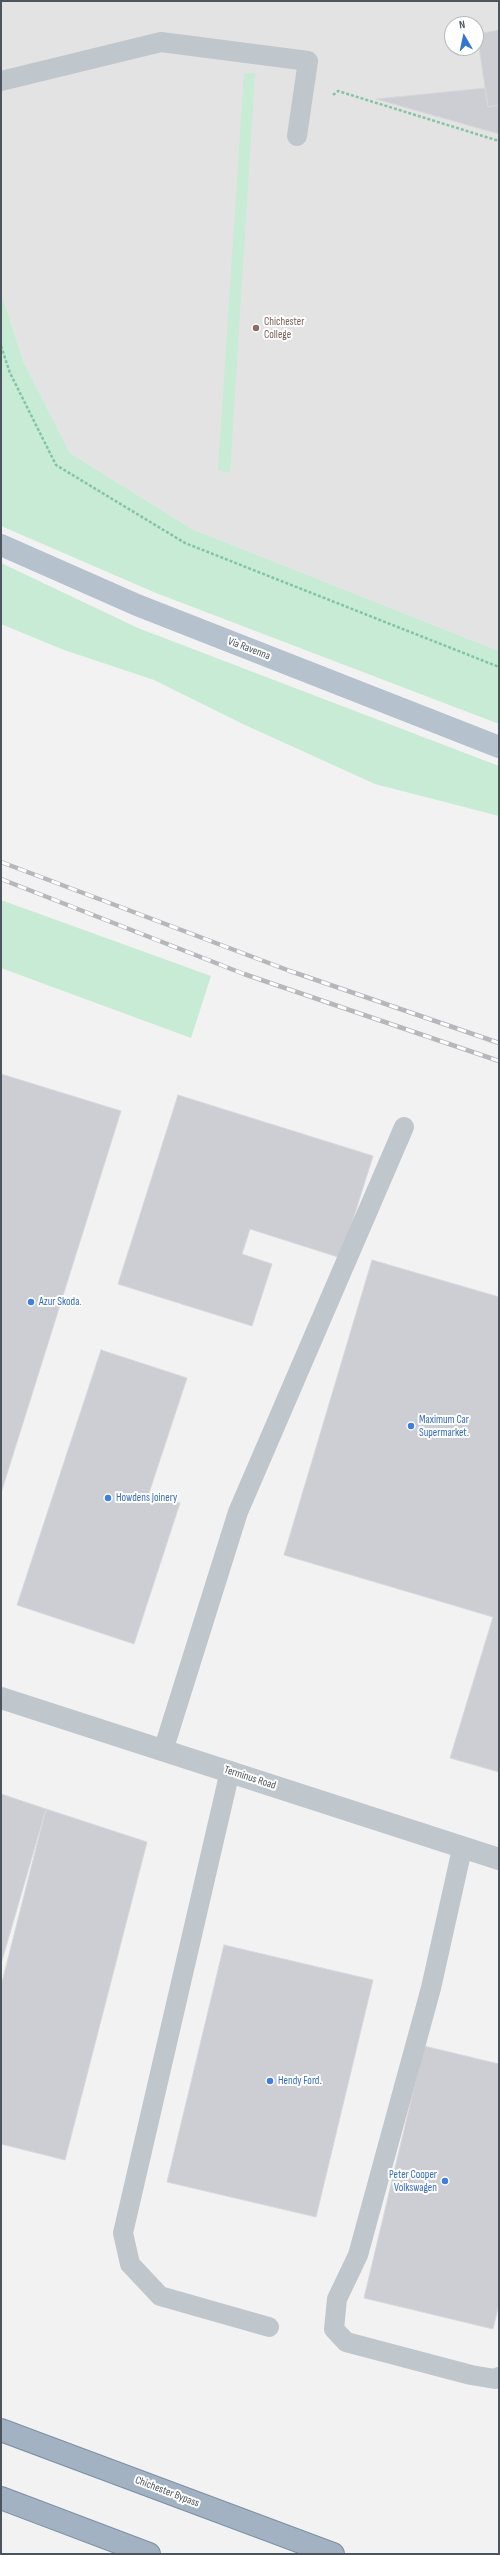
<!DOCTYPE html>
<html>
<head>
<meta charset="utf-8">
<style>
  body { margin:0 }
  #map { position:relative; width:500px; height:2555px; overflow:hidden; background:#f3f2f2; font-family:"Sofia Sans Condensed",sans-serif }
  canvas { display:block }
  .frame { position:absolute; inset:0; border:2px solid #4c555d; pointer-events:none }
  .north { position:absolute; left:444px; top:16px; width:40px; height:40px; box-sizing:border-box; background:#fff; border:1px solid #b7bbbe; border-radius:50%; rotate:351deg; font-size:11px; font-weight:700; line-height:16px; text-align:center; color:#4c555d }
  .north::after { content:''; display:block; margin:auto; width:14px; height:18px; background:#3177cf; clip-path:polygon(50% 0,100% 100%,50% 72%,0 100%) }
</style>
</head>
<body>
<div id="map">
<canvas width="500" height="2555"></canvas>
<div class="frame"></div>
<div class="north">N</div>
</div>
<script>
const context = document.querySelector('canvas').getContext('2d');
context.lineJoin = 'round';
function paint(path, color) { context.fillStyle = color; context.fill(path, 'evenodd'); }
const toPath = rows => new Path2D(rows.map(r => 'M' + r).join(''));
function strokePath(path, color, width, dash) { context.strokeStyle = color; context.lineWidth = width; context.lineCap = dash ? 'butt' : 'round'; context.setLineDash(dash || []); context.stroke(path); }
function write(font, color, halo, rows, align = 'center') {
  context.font = font + ' "Sofia Sans Condensed",sans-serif'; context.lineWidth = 4; context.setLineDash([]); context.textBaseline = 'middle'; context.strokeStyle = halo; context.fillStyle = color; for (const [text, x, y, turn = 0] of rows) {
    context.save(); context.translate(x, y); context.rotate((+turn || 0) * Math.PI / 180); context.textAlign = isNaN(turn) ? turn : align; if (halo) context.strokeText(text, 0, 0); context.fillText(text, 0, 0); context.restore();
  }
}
const education = toPath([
  [1,1,499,1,499,651,192,529,70,453,24,363,1,292],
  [452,24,476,24,476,48,452,48]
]);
const green = toPath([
  [244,73,255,73,230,473,218,470],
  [1,292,24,363,70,453,192,529,499,651,499,724,156,593,1,526],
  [1,563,138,628,499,766,499,816,375,784,245,725,154,680,64,650,1,624],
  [1,900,211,976,191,1038,1,968]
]);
const building = toPath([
  [499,30,499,105,488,107,477,34,499,30],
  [485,88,488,107,499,105,499,134,376,99,485,88],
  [1,1074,121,1111,1,1493,1,1074],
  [178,1095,373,1156,341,1258,250,1229,242,1254,272,1264,252,1326,118,1284,178,1095],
  [372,1260,499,1297,499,1772,450,1758,493,1617,284,1555,372,1260],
  [101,1350,187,1378,149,1493,180,1503,134,1644,17,1605,101,1350],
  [1,1794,46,1809,1,1964,1,1794],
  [46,1809,147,1842,65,2160,1,2144,1,1986,46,1809],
  [224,1945,373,1980,316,2217,167,2182,224,1945],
  [424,2046,499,2064,499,2304,493,2329,364,2298,424,2046]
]);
const path = toPath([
  [333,95,338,91,499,141],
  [1,346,10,373,56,465,185,543,499,667]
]);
const service = toPath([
  [1,81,161,42,308,61,297,136],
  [163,1751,238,1512,404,1127],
  [230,1771,123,2233,130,2264,160,2296,269,2327],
  [462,1849,431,1988,358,2255,337,2299,334,2329,346,2342,471,2375,495,2379,499,2377]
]);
const tertiary = toPath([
  [1,1698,499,1859]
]);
const primary = toPath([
  [1,545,137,605,499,747]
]);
const trunk = toPath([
  [1,2430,333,2554],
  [1,2498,149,2554]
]);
const rail = toPath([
  [1,862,290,971,499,1043],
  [1,879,244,974,499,1061]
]);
const markers = [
  [256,328,4,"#8d6e63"],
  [31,1302,4,"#3f7fe0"],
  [411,1426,4,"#3f7fe0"],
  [108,1498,4,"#3f7fe0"],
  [270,2081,4,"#3f7fe0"],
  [445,2181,4,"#3f7fe0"]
];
const educationNames = [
  ["Chichester",264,322],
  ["College",264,335]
];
const streetNames = [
  ["Via Ravenna",249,649,21],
  ["Terminus Road",250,1778,18],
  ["Chichester Bypass",167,2492,21]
];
const shopNames = [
  ["Azur Skoda.",39,1302],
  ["Maximum Car",419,1420],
  ["Supermarket.",419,1433],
  ["Howdens Joinery",116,1498],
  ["Hendy Ford.",278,2081],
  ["Peter Cooper",437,2175,"right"],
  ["Volkswagen",437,2188,"right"]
];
paint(education, '#e4e3e3');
paint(green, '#c7ebd4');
paint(building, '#cdced3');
strokePath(building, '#d6d8dc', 1);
strokePath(trunk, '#7b90a5', 24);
strokePath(path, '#83c5a3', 2.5, [3, 2]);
strokePath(service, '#bfc6cc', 20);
strokePath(tertiary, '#bfc6cc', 22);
strokePath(primary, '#b5c1cc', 22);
strokePath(trunk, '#a2b2c2', 22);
strokePath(rail, '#b5b7bb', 4.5);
strokePath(rail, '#fff', 3, [9]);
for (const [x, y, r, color] of markers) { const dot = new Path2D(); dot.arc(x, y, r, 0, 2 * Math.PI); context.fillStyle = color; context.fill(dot); strokePath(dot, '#fff', 1.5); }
write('11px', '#785e54', '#fff', educationNames, 'left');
write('11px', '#4c555d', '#fff', streetNames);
write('11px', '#366cbe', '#fff', shopNames, 'left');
</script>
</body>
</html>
